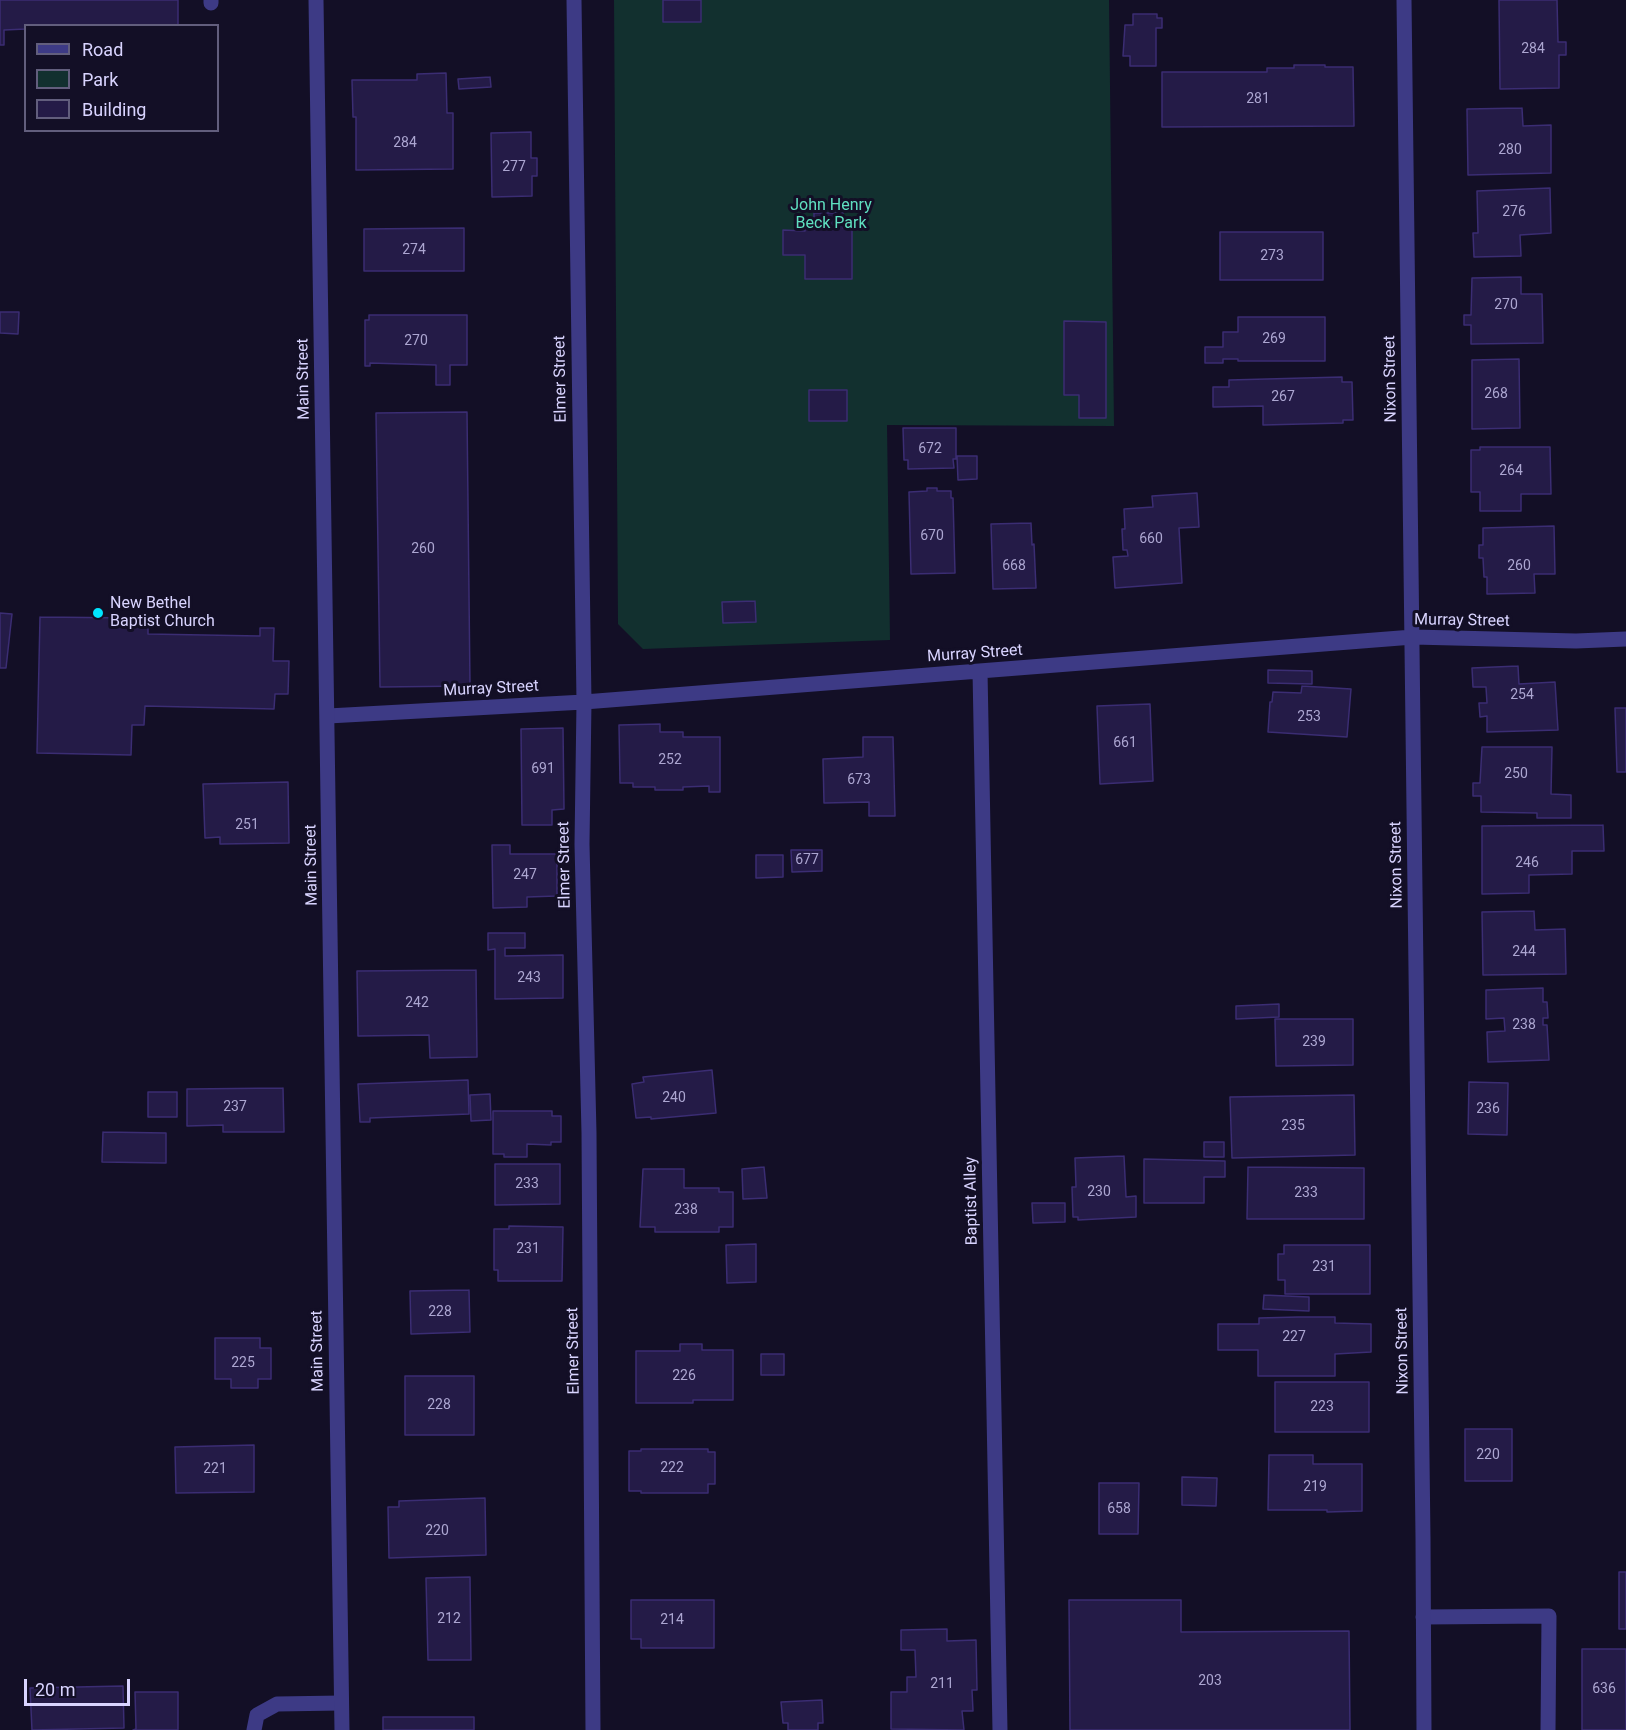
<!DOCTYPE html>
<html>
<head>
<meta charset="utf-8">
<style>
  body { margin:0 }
  #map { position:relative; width:1626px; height:1730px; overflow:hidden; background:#130f26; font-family:Roboto,sans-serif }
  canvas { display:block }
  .legend { position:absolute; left:24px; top:24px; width:195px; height:108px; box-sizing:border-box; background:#130f26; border:2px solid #625e7d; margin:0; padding:8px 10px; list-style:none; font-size:18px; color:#d9d4ff }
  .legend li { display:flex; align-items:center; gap:12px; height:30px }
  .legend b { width:30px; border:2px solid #625e7d }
  .scale { position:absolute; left:24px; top:1679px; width:106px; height:27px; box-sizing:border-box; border:3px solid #d9d4ff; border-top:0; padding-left:8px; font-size:18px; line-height:21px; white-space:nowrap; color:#d9d4ff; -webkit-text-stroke:4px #130f26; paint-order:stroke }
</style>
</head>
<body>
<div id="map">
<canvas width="1626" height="1730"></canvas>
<ul class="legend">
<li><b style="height:8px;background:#3d3a85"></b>Road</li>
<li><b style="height:16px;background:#12302f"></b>Park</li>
<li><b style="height:16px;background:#241b47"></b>Building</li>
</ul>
<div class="scale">20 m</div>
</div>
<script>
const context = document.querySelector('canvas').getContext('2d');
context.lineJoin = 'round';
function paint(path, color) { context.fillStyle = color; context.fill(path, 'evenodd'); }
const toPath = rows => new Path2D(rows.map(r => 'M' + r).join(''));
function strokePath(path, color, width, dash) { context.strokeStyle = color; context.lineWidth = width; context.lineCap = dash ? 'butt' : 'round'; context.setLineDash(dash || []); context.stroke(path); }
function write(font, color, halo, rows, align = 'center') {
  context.font = font + ' Roboto,sans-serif'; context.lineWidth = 6; context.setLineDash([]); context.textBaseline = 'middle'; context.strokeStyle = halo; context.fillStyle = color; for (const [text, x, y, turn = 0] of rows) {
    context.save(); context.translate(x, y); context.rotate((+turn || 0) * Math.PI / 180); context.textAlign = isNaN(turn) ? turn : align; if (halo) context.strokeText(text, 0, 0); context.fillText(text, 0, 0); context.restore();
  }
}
const green = toPath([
  [614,0,1109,0,1114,426,887,425,890,640,643,649,618,624]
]);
const building = toPath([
  [0,0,178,0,178,26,26,26,26,29,4,30,4,45,0,45,0,0],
  [663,0,701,0,701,22,663,22,663,0],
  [1499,0,1557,0,1558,42,1566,42,1566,55,1559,55,1559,88,1500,89,1499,0],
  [1133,14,1157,14,1157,18,1162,18,1162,28,1156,28,1156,66,1130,66,1130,56,1123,56,1125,25,1133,25,1133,14],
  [1294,65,1325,65,1325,67,1353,67,1354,126,1162,127,1162,72,1267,72,1267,68,1294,68,1294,65],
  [446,73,447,113,453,113,453,169,356,170,356,117,353,117,352,80,417,80,417,74,446,73],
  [490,77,491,87,459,89,458,79,490,77],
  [1522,108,1523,126,1551,125,1551,173,1468,175,1467,109,1522,108],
  [531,132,531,158,537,158,537,176,532,176,532,196,492,197,491,133,531,132],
  [1550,188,1551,233,1520,235,1521,256,1474,257,1473,233,1478,233,1477,191,1550,188],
  [814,213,843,213,843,228,852,228,852,279,805,279,805,255,783,255,783,230,805,231,805,228,814,228,814,213],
  [464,228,464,271,364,271,364,229,464,228],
  [1220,232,1323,232,1323,280,1220,280,1220,232],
  [1521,277,1521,294,1542,294,1543,343,1471,344,1471,325,1464,325,1464,315,1471,315,1472,278,1521,277],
  [0,312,19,312,18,334,0,333,0,312],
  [369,315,467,315,467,365,450,365,450,385,436,385,436,365,370,363,370,366,365,366,365,320,369,320,369,315],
  [1238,317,1325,317,1325,361,1238,361,1238,359,1223,359,1223,363,1205,363,1205,347,1223,347,1223,332,1238,332,1238,317],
  [1064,321,1106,322,1106,418,1079,418,1079,395,1064,395,1064,321],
  [1519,359,1520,428,1472,429,1472,360,1519,359],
  [1342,377,1342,382,1352,382,1353,420,1343,420,1343,423,1263,425,1263,406,1213,407,1213,387,1229,387,1229,380,1342,377],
  [809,390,847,390,847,421,809,421,809,390],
  [467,412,470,686,380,687,376,413,467,412],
  [903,428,956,428,956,459,953,459,954,468,908,469,908,460,904,460,903,428],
  [1480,447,1550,447,1551,494,1521,494,1521,511,1480,511,1480,492,1471,492,1471,450,1480,450,1480,447],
  [957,456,977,456,977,479,958,480,957,456],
  [927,488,937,488,937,491,951,491,951,498,953,498,955,573,911,574,909,492,927,491,927,488],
  [1197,493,1199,527,1179,528,1182,583,1115,588,1113,557,1128,556,1127,550,1123,550,1122,529,1125,529,1124,509,1153,507,1152,496,1197,493],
  [1031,523,1032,545,1034,544,1036,588,993,589,991,524,1031,523],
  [1554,526,1555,574,1534,574,1535,593,1487,594,1487,577,1484,577,1483,558,1479,558,1479,545,1483,545,1483,528,1554,526],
  [755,601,756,622,723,623,722,602,755,601],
  [0,613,12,614,6,668,0,668,0,613],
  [40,617,135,618,135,624,148,625,148,634,260,636,260,628,274,628,273,661,289,661,288,694,275,694,274,709,145,706,144,725,132,725,131,755,37,753,40,617],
  [1518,666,1519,684,1555,682,1558,730,1487,732,1487,716,1480,717,1479,703,1487,703,1486,687,1473,687,1472,668,1518,666],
  [1268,670,1312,671,1312,684,1268,683,1268,670],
  [1302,686,1351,689,1347,737,1268,732,1270,702,1272,702,1273,692,1301,693,1302,686],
  [1150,704,1153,781,1100,784,1097,706,1150,704],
  [1615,708,1626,708,1626,772,1617,772,1615,708],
  [660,724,660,732,683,732,683,737,720,737,720,792,709,792,709,786,683,787,683,790,655,790,655,787,633,787,633,783,620,783,619,725,660,724],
  [563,728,564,809,552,810,552,825,522,825,521,729,563,728],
  [863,737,893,737,895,816,869,816,869,802,824,803,823,759,863,757,863,737],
  [1482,747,1552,747,1551,794,1571,795,1571,818,1537,818,1537,813,1481,812,1481,796,1473,796,1473,783,1480,783,1482,747],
  [288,782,289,843,220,844,220,837,205,838,203,784,288,782],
  [1603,825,1604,851,1572,851,1572,874,1529,875,1529,893,1482,894,1482,826,1603,825],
  [492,845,510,845,510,854,557,854,557,896,527,897,527,907,493,908,492,845],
  [791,850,822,850,822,871,792,872,791,850],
  [756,855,783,855,783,877,756,878,756,855],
  [1534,911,1535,930,1565,929,1566,974,1483,975,1482,912,1534,911],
  [488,933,525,933,525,948,505,948,505,956,563,955,563,998,495,999,495,949,488,950,488,933],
  [476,970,477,1057,430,1058,429,1035,358,1036,357,971,476,970],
  [1543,988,1543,1002,1547,1002,1548,1018,1543,1018,1543,1025,1547,1025,1549,1060,1488,1062,1487,1032,1505,1031,1504,1018,1486,1019,1486,990,1543,988],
  [1279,1004,1279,1017,1236,1019,1236,1006,1279,1004],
  [1275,1019,1353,1019,1353,1065,1276,1066,1275,1019],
  [712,1070,716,1113,651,1119,651,1117,636,1118,632,1084,644,1082,643,1077,712,1070],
  [468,1080,469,1114,370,1118,370,1122,360,1122,358,1084,468,1080],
  [1469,1082,1508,1083,1507,1135,1468,1134,1469,1082],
  [283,1088,284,1132,223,1132,223,1125,187,1126,187,1089,283,1088],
  [148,1092,177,1092,177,1117,148,1117,148,1092],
  [490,1094,491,1120,471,1121,470,1095,490,1094],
  [1354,1095,1355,1155,1232,1158,1230,1097,1354,1095],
  [493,1111,552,1111,552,1116,561,1116,561,1142,551,1142,551,1145,527,1144,527,1157,504,1157,504,1154,493,1154,493,1111],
  [103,1132,166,1133,166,1163,102,1162,103,1132],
  [1204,1142,1224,1142,1224,1157,1204,1157,1204,1142],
  [1124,1156,1126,1197,1136,1196,1136,1217,1078,1220,1078,1217,1073,1217,1072,1187,1076,1187,1075,1158,1124,1156],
  [1144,1159,1225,1161,1225,1177,1204,1177,1204,1203,1144,1203,1144,1159],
  [495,1164,560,1164,560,1204,495,1205,495,1164],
  [764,1167,767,1198,743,1199,742,1169,764,1167],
  [1248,1167,1364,1168,1364,1219,1247,1219,1248,1167],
  [643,1169,684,1169,684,1188,719,1188,719,1192,733,1192,733,1227,719,1227,719,1232,655,1232,655,1227,640,1227,643,1169],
  [1032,1203,1065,1203,1065,1222,1033,1223,1032,1203],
  [509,1226,563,1227,562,1281,498,1281,498,1270,494,1270,494,1229,509,1229,509,1226],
  [756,1244,756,1282,727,1283,726,1245,756,1244],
  [1284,1245,1370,1245,1370,1294,1285,1294,1285,1280,1278,1280,1278,1254,1284,1254,1284,1245],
  [469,1290,470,1332,411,1334,410,1291,469,1290],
  [1264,1295,1309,1297,1309,1311,1263,1309,1264,1295],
  [1298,1317,1335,1317,1335,1323,1371,1324,1371,1352,1335,1354,1335,1376,1258,1376,1258,1350,1218,1350,1218,1324,1259,1324,1259,1318,1298,1317],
  [215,1338,260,1338,260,1348,271,1348,271,1379,258,1379,258,1388,231,1388,231,1379,215,1379,215,1338],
  [680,1344,702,1344,702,1350,733,1350,733,1400,693,1400,693,1403,636,1403,636,1351,680,1351,680,1344],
  [761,1354,784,1354,784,1375,761,1375,761,1354],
  [405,1376,474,1376,474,1435,405,1435,405,1376],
  [1275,1382,1369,1382,1369,1432,1275,1432,1275,1382],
  [1465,1429,1512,1429,1512,1481,1465,1481,1465,1429],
  [254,1445,254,1492,176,1493,175,1447,254,1445],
  [641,1449,708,1449,708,1452,715,1452,715,1484,708,1484,708,1493,641,1493,641,1491,629,1491,629,1451,641,1451,641,1449],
  [1269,1455,1313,1455,1313,1464,1362,1464,1362,1511,1327,1512,1327,1510,1268,1510,1269,1455],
  [1182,1477,1217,1478,1216,1506,1182,1505,1182,1477],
  [1099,1483,1139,1483,1138,1534,1099,1534,1099,1483],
  [485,1498,486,1555,389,1558,388,1507,399,1507,399,1501,485,1498],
  [1619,1572,1626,1572,1626,1629,1619,1629,1619,1572],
  [470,1577,471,1660,428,1660,426,1578,470,1577],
  [631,1600,714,1600,714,1648,641,1648,641,1639,631,1639,631,1600],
  [1069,1600,1181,1600,1181,1632,1349,1631,1350,1730,1070,1730,1069,1600],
  [947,1629,947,1641,976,1640,977,1690,972,1690,973,1711,962,1711,964,1730,891,1729,891,1692,907,1692,907,1677,916,1677,915,1650,901,1650,901,1630,947,1629],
  [1582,1649,1626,1649,1626,1730,1582,1730,1582,1649],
  [123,1686,124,1728,32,1730,30,1688,123,1686],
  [135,1692,178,1692,178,1730,133,1730,136,1729,135,1692],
  [822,1700,823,1723,818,1723,818,1730,788,1730,788,1723,783,1723,781,1702,822,1700],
  [383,1717,474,1717,474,1730,383,1730,383,1717]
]);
const service = toPath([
  [211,0,211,3],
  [1423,1617,1549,1616,1548,1730],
  [254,1730,257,1715,277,1704,341,1703]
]);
const minor = toPath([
  [574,0,584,702,582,844,589,1133,593,1730],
  [1404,0,1423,1537,1424,1730],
  [980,671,1000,1730],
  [328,716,584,702,1413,637,1576,641,1626,639]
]);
const tertiary = toPath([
  [316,0,342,1730]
]);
const markers = [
  [98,613,6,"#00e5ff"]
];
const numberNames = [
  ["284",1533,49],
  ["281",1258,99],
  ["284",405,143],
  ["280",1510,150],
  ["277",514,167],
  ["276",1514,212],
  ["274",414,250],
  ["273",1272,256],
  ["270",1506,305],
  ["269",1274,339],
  ["270",416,341],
  ["268",1496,394],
  ["267",1283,397],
  ["672",930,449],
  ["264",1511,471],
  ["670",932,536],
  ["660",1151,539],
  ["260",423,549],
  ["668",1014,566],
  ["260",1519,566],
  ["254",1522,695],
  ["253",1309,717],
  ["661",1125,743],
  ["252",670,760],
  ["691",543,769],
  ["250",1516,774],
  ["673",859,780],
  ["251",247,825],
  ["677",807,860],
  ["246",1527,863],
  ["247",525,875],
  ["244",1524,952],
  ["243",529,978],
  ["242",417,1003],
  ["238",1524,1025],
  ["239",1314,1042],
  ["240",674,1098],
  ["237",235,1107],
  ["236",1488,1109],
  ["235",1293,1126],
  ["233",527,1184],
  ["230",1099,1192],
  ["233",1306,1193],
  ["238",686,1210],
  ["231",528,1249],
  ["231",1324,1267],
  ["228",440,1312],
  ["227",1294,1337],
  ["225",243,1363],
  ["226",684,1376],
  ["228",439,1405],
  ["223",1322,1407],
  ["220",1488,1455],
  ["222",672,1468],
  ["221",215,1469],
  ["219",1315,1487],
  ["658",1119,1509],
  ["220",437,1531],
  ["212",449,1619],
  ["214",672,1620],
  ["203",1210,1681],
  ["211",942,1684],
  ["636",1604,1689]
];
const parkNames = [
  ["John Henry",831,206],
  ["Beck Park",831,224]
];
const streetNames = [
  ["Main Street",304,379,-91],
  ["Elmer Street",561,379,-91],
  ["Nixon Street",1391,379,-91],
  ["Murray Street",1462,621,1],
  ["Murray Street",975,654,-4],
  ["Murray Street",491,689,-3],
  ["Main Street",312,865,-91],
  ["Elmer Street",565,865,-91],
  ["Nixon Street",1397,865,-91],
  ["Baptist Alley",972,1201,-91],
  ["Main Street",318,1351,-91],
  ["Elmer Street",574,1351,-91],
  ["Nixon Street",1403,1351,-91]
];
const poiNames = [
  ["New Bethel",110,604],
  ["Baptist Church",110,622]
];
paint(green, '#12302f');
paint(building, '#241b47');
strokePath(building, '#3b2d73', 1.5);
strokePath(service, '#3d3a85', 15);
strokePath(minor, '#3d3a85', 15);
strokePath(tertiary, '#3d3a85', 15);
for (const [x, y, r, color] of markers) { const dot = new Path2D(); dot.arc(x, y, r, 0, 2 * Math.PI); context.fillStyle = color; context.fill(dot); strokePath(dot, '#130f26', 2); }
write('14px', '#aca6d1', null, numberNames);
write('16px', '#5fe0c0', '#130f26', parkNames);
write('16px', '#d9d4ff', '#130f26', streetNames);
write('16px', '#d9d4ff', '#130f26', poiNames, 'left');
</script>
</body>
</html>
